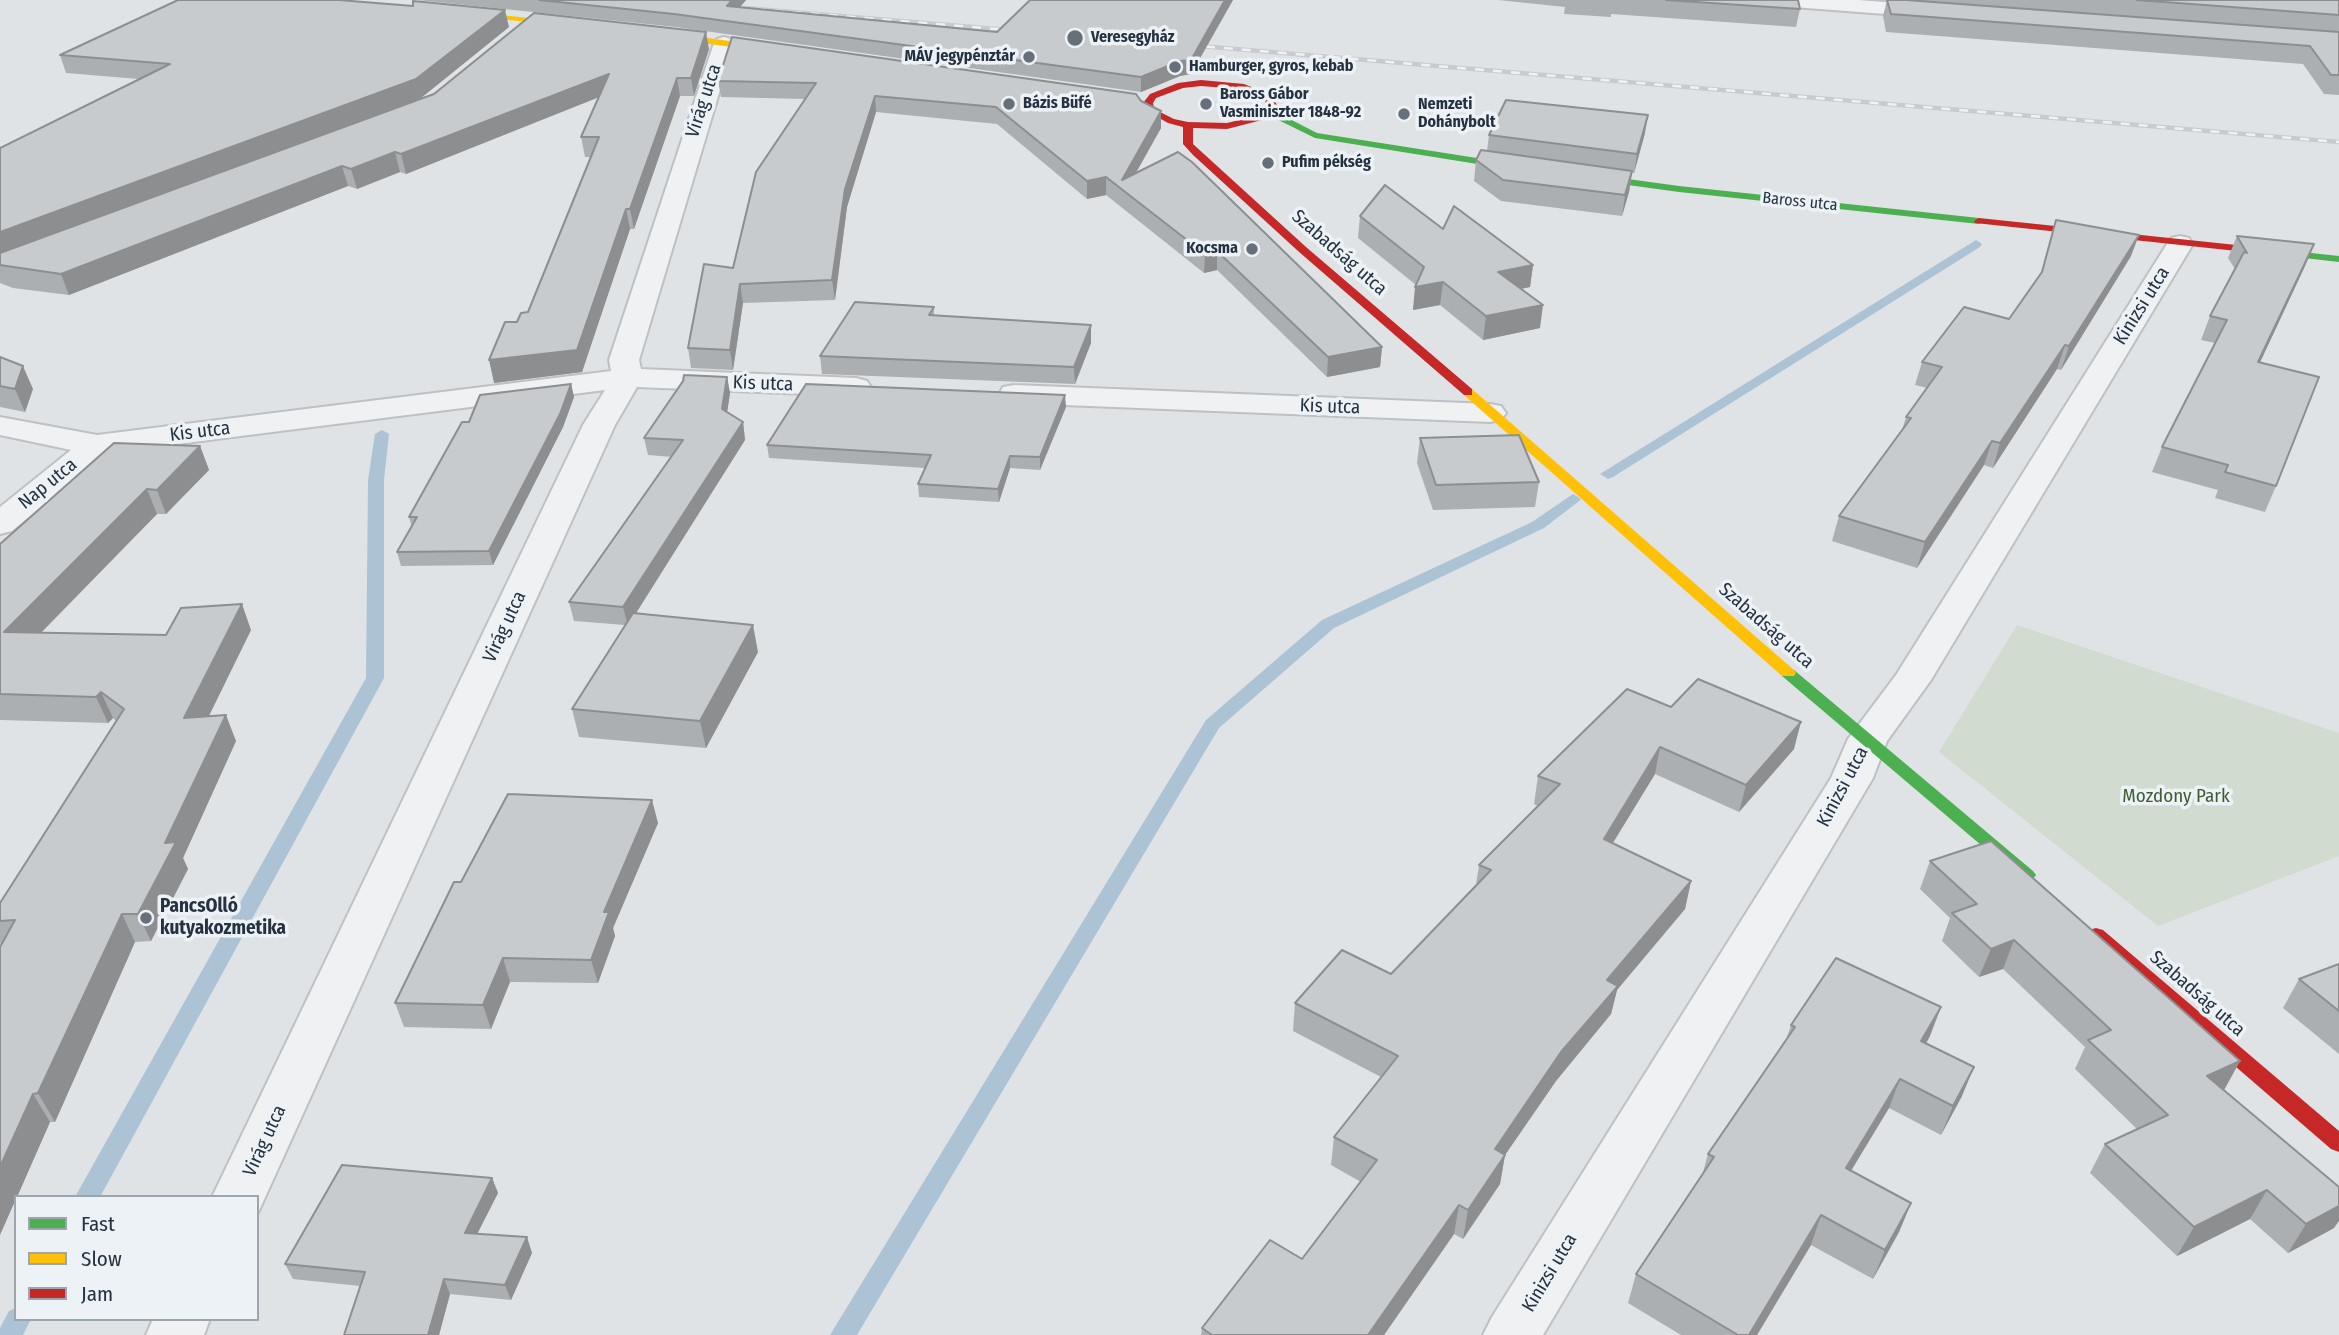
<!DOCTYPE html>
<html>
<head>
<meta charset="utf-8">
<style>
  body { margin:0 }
  #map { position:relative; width:2339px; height:1335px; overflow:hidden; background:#e0e3e6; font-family:"Fira Sans Condensed",sans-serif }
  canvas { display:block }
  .legend { position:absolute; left:14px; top:1195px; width:245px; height:126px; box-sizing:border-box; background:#edf2f6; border:2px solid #9da5ae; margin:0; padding:9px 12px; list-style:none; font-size:21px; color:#253241 }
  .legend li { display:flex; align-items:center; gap:14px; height:35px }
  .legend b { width:35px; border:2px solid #9da5ae }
</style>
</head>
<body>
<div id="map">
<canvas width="2339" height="1335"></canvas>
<ul class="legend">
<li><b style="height:9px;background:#4caf50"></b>Fast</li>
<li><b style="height:9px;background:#ffc107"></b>Slow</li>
<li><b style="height:9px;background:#c62828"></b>Jam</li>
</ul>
</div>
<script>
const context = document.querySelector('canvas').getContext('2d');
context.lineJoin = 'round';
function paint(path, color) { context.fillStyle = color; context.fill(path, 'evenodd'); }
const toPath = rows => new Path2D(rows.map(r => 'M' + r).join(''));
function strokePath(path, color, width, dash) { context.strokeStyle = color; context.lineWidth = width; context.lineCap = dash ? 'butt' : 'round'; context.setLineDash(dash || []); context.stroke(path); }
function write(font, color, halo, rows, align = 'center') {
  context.font = font + ' "Fira Sans Condensed",sans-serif'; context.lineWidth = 7; context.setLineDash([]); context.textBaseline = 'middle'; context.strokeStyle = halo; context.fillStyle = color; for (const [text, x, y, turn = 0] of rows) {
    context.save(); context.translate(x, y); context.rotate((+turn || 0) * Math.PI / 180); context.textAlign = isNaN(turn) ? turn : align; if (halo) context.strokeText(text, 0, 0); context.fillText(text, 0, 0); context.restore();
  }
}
const green = toPath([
  [2017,625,2339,733,2339,856,2158,926,1939,752]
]);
const stream = toPath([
  [1976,240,1982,244,1980,247,1613,477,1608,479,1600,474,1976,240],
  [382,430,389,434,384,480,384,678,100,1197,75,1197,366,678,368,480,375,434,382,430],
  [1573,494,1581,499,1578,502,1544,528,1334,628,1219,728,857,1335,830,1335,1206,720,1322,620,1532,522,1573,494],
  [16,1308,16,1319,31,1319,23,1335,0,1335,0,1328,9,1311,16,1308]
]);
const street = toPath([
  [1770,0,1858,0,1938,6,1945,8,1948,12,1945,16,1938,18,1780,6,1770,0],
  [724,37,731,39,734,43,639,360,641,369,856,378,867,381,871,387,867,393,856,396,637,387,615,425,258,1213,257,1197,212,1197,583,425,605,390,106,453,12,531,0,534,0,507,71,450,0,435,0,417,97,435,611,371,609,360,714,43,717,39,724,37],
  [2180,236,2189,238,2193,244,1931,680,1887,741,1873,778,1543,1335,1483,1335,1492,1317,1831,778,1848,739,1896,675,2167,244,2171,238,2180,236],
  [1014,385,1490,404,1501,406,1506,413,1501,420,1490,422,1014,403,1003,401,999,394,1003,387,1014,385],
  [153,1319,210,1319,204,1335,146,1335,153,1319]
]);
const fast = toPath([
  [1266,110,1272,110,1317,133,1496,161,1679,186,1979,218,1984,221,1979,224,1679,192,1496,167,1315,138,1266,114,1266,110],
  [2246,246,2339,256,2339,262,2242,251,2242,247,2246,246],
  [1788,668,1794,670,2033,871,2036,875,2033,879,2021,879,1782,676,1780,673,1782,670,1788,668]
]);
const slow = toPath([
  [453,10,577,23,581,25,577,27,450,14,453,10],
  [655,31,782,48,786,51,782,54,652,36,652,32,655,31],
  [1468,388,1472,389,1794,670,1796,673,1794,676,1782,676,1464,395,1462,392,1468,388]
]);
const jam = toPath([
  [1201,80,1244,84,1271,95,1277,105,1272,114,1262,120,1227,129,1193,128,1193,144,1306,247,1472,389,1472,395,1464,395,1298,251,1193,155,1183,144,1183,127,1168,123,1145,110,1143,103,1150,94,1178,83,1201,80],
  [1201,86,1239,89,1264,99,1267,105,1265,110,1256,116,1227,123,1188,122,1174,119,1154,109,1153,103,1156,98,1183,88,1201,86],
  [1979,218,2246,246,2251,249,2246,252,1975,223,1974,221,1979,218],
  [2096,928,2103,930,2339,1131,2339,1152,2331,1149,2089,940,2087,935,2089,930,2096,928]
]);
const rail = toPath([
  [721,6,1021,31],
  [1188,45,2339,142]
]);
const wall = toPath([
  [418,0,746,0,740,7,997,32,1030,0,1233,0,1191,74,1180,76,1141,92,676,27],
  [1498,0,1798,0,1800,9,1796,27,1611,14,1611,17,1564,14,1565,7],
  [1887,0,2339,0,2339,95,2324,94,2303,64,1886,32,1883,16],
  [509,27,421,98,296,145,709,49,694,96,680,96,634,229,630,229,582,372,494,383,517,322,528,312,591,157,585,157,581,137,598,97,406,174,400,172,357,189,348,186,69,295,13,288,0,283,0,148,139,79,66,73,60,55],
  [732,37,1141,101,1161,111,1161,128,1136,173,1382,347,1380,367,1327,377,1217,270,1204,273,1106,195,1087,199,997,124,876,112,847,207,835,300,743,303,733,370,691,368,688,348,733,268,805,99,721,97,718,81],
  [1645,133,1634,173,1632,173,1629,192,1622,216,1501,201,1474,181,1476,160,1487,151,1489,135],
  [1360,216,1443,229,1533,265,1530,287,1521,289,1540,328,1483,340,1440,305,1413,310,1416,285,1358,238],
  [2056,220,2131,256,2061,370,2057,369,1993,468,1984,465,1917,568,1832,541,1839,516,1902,430,1906,417,1927,388,1915,385,1922,362,2009,319,2041,274],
  [2237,236,2305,266,2260,362,2276,486,2265,512,2215,498,2218,490,2152,472,2162,447,2215,343,2201,340,2210,316,2235,269,2228,258],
  [934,307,934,315,1091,343,1075,384,822,374,820,356],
  [0,357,33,389,25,412,0,407],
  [727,377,730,393,727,412,743,422,745,440,635,613,758,652,706,748,579,737,572,709,625,625,574,621,569,602,672,457,648,455,644,438],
  [571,384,574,397,563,427,493,565,401,566,397,552,412,527,409,517,469,422],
  [1066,407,1040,470,1010,468,999,502,919,497,918,484,925,468,769,458,767,445],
  [1420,438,1539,482,1535,507,1433,510,1417,463],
  [200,446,209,470,166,514,157,514,41,633,166,635,251,630,209,716,236,741,183,858,188,869,151,941,135,942,55,1122,50,1122,17,1197,16,1197,1,945,0,942,0,903,116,721,113,718,108,723,0,720,0,544],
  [1671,707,1794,749,1739,812,1655,774,1613,843,1691,881,1685,909,1617,990,1611,1014,1556,1081,1505,1155,1500,1184,1463,1239,1454,1234,1384,1335,1201,1335,1202,1328,1302,1259,1361,1182,1331,1165,1334,1137,1381,1077,1293,1031,1295,1003,1391,974,1476,885,1479,865,1538,806,1534,804,1538,776],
  [658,823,613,928,615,936,598,983,510,982,491,1029,404,1027,395,1003,461,882],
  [1930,861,2240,1061,2224,1090,2334,1228,2288,1253,2250,1219,2177,1256,2090,1173,2105,1144,2137,1129,2075,1069,2085,1047,2003,969,1979,977,1942,941,1950,918,1920,889],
  [2339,964,2339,1054,2283,1008,2299,979],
  [1791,1025,1930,1036,1926,1044,1962,1096,1941,1135,1889,1108,1851,1171,1911,1203,1899,1232,1873,1279,1811,1245,1757,1335,1681,1335,1628,1303,1636,1274,1702,1176,1708,1154,1786,1040],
  [492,1178,498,1193,477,1234,532,1253,511,1300,450,1294,439,1335,344,1335,360,1286,293,1279,285,1264]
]);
const shadedWall = toPath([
  [732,0,746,0,729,20,727,6],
  [1225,0,1233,0,1191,74,1180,76,1141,92,1141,77],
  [505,10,509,27,421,98,0,256,0,232],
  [706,32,709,49,694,96,691,78],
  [609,74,612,92,406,174,401,154],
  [677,78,680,96,634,229,630,209],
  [875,96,876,112,847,207,835,300,832,280,845,189],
  [1161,111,1161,128,1125,192,1122,180],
  [1648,115,1645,133,1634,173,1637,154],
  [395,152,400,172,357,189,351,169],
  [342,166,348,186,69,295,61,274],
  [1632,171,1629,192,1622,216,1625,195],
  [1106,177,1106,195,1087,199,1087,181],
  [626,209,630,229,582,372,494,383,489,360],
  [2139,235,2131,256,2061,370,2069,346],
  [2314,244,2305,266,2249,386,2258,362],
  [1217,251,1217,270,1204,273,1205,254],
  [1533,265,1530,287,1496,294,1498,272],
  [1443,282,1440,305,1413,310,1415,287],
  [740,284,743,303,733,370,730,350],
  [1543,305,1540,328,1483,340,1486,316],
  [1091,325,1091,343,1075,384,1074,367],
  [2065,345,2057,369,1993,468,2000,443],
  [1382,347,1380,367,1327,377,1328,357],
  [23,366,33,389,25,412,15,389],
  [727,377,730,393,725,426,722,409],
  [571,384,574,397,563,427,493,565,489,551],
  [1065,395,1066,407,1040,470,1040,457],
  [743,422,745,440,628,626,623,607],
  [1992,441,1984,465,1917,568,1925,542],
  [200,446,209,470,166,514,157,490],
  [1010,456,1010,468,999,502,998,489],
  [147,489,157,514,16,658,4,632],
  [242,604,251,630,195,744,184,718],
  [753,625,758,652,706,748,700,721],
  [101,692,113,718,108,723,96,697],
  [226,715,236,741,183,858,188,869,151,941,138,914,165,843],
  [1801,722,1794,749,1739,812,1746,785],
  [1660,747,1655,774,1598,867,1604,839],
  [652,800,658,823,613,928,615,936,598,983,591,960,604,912],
  [1691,881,1685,909,1617,990,1611,1014,1556,1081,1505,1155,1500,1184,1463,1239,1468,1210,1495,1149,1607,980],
  [122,914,135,942,55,1122,38,1093],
  [2014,940,2003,969,1979,977,1991,949],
  [503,958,510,982,491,1029,483,1005],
  [1941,1007,1930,1036,1910,1070,1921,1041],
  [2240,1061,2224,1090,2207,1076],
  [1974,1067,1962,1096,1941,1135,1953,1106],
  [1900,1079,1889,1108,1835,1197,1846,1168],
  [33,1094,50,1122,17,1197,16,1197,16,1199,0,1235,0,1167],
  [492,1178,498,1193,470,1248,465,1233],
  [2267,1190,2250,1219,2177,1256,2194,1227],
  [1911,1203,1899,1232,1873,1279,1885,1250],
  [1459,1205,1454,1234,1384,1335,1368,1335],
  [2339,1206,2339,1221,2334,1228,2288,1253,2306,1224],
  [1821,1215,1811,1245,1757,1335,1749,1335],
  [527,1237,532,1253,511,1300,505,1285],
  [444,1279,450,1294,439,1335,428,1335]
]);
const building = toPath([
  [178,0,339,0,413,6,413,1,505,10,416,79,0,232,0,148,170,64,60,55,178,0],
  [539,0,732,0,727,6,997,32,1030,0,1225,0,1191,60,1180,61,1141,77,674,14,539,0],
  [1666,0,1798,0,1800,9,1666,0],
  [1887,0,1906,0,2339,32,2339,75,2331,75,2310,46,1891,14,1887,0],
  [2137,0,2339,0,2339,15,2137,0],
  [534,13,706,32,691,78,677,78,630,209,626,209,577,350,489,360,505,322,517,322,521,313,528,312,599,137,581,137,609,74,401,154,395,152,351,169,342,166,61,274,0,265,0,253,434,94,534,13],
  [732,37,1136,94,1141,101,1161,111,1122,180,1178,152,1192,162,1382,347,1328,357,1217,251,1205,254,1106,177,1087,181,996,107,875,96,845,189,832,280,740,284,730,350,688,348,704,264,733,268,756,172,816,83,718,81,732,37],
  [1506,100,1648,115,1637,154,1489,135,1506,100],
  [1481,150,1632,171,1625,195,1503,180,1476,160,1481,150],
  [1385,185,1443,229,1454,206,1533,265,1498,272,1543,305,1486,316,1443,282,1415,287,1424,267,1360,216,1385,185],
  [2056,220,2139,235,2069,346,2065,345,2000,443,1992,441,1925,542,1839,516,1911,418,1906,417,1942,367,1922,362,1964,307,2009,319,2042,272,2056,220],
  [2237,236,2314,244,2258,362,2319,377,2276,486,2225,472,2228,465,2162,447,2227,320,2210,316,2244,252,2247,253,2237,236],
  [855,302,934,307,929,315,1091,325,1074,367,820,356,855,302],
  [0,357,23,366,15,389,0,386,0,357],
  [684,375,727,377,722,409,743,422,623,607,569,602,683,440,644,438,683,381,684,375],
  [571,384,560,414,489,551,397,552,417,517,409,517,462,422,469,422,480,395,571,384],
  [806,384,1065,395,1040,457,1010,456,998,489,918,484,931,455,767,445,806,384],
  [1519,435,1539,482,1436,485,1420,438,1519,435],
  [114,443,200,446,157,490,147,489,4,632,166,635,181,608,242,604,184,718,226,715,165,843,176,842,138,914,122,914,38,1093,33,1094,0,1167,0,947,15,920,0,921,0,903,124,709,101,692,96,697,0,694,0,544,114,443],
  [633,613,753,625,700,721,572,709,633,613],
  [1698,679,1801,722,1746,785,1660,747,1604,839,1691,881,1607,980,1618,986,1561,1052,1495,1149,1505,1155,1468,1210,1459,1205,1368,1335,1212,1335,1202,1328,1270,1240,1302,1259,1377,1160,1334,1137,1398,1056,1295,1003,1342,950,1391,974,1491,870,1479,865,1560,784,1538,776,1627,689,1671,707,1698,679],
  [508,794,652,800,604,912,609,912,591,960,503,958,483,1005,395,1003,454,882,461,882,508,794],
  [1991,841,2240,1061,2207,1076,2339,1187,2339,1206,2306,1224,2267,1190,2194,1227,2105,1144,2168,1115,2088,1040,2111,1030,2014,940,1991,949,1952,913,1977,904,1930,861,1991,841],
  [1836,958,1941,1007,1921,1041,1974,1067,1953,1106,1900,1079,1846,1168,1911,1203,1885,1250,1821,1215,1749,1335,1738,1335,1636,1274,1714,1157,1708,1154,1795,1027,1791,1025,1836,958],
  [2339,964,2339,1011,2299,979,2339,964],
  [342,1165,492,1178,465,1233,527,1237,505,1285,444,1279,428,1335,344,1335,365,1272,285,1264,342,1165]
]);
const markers = [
  [1075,38,9,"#66707b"],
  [1029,57,7,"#66707b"],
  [1175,67,7,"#66707b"],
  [1009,104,7,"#66707b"],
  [1206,104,7,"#66707b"],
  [1404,114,7,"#66707b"],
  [1268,163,7,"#66707b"],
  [1252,249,7,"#66707b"],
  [146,918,7,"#66707b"]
];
const farPoinames = [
  ["Veresegyház",1091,38],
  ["MÁV jegypénztár",1015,57,"right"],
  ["Hamburger, gyros, kebab",1189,67],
  ["Baross Gábor",1220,95],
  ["Vasminiszter 1848-92",1220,113],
  ["Bázis Büfé",1023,104],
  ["Nemzeti",1418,105],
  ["Dohánybolt",1418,123],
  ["Pufim pékség",1282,163],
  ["Kocsma",1238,249,"right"]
];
const farStreetnames = [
  ["Baross utca",1800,202,6]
];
const streetNames = [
  ["Virág utca",704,101,-72],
  ["Szabadság utca",1339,253,41],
  ["Kinizsi utca",2142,306,-58],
  ["Kis utca",763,384,2],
  ["Kis utca",1330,407,2],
  ["Kis utca",200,432,-7],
  ["Nap utca",48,484,-39],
  ["Szabadság utca",1766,626,41],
  ["Virág utca",505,627,-65],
  ["Kinizsi utca",1843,787,-62],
  ["Szabadság utca",2197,994,41],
  ["Virág utca",265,1141,-65],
  ["Kinizsi utca",1550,1273,-59]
];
const parkNames = [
  ["Mozdony Park",2176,797]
];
const poiNames = [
  ["PancsOlló",160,907],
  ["kutyakozmetika",160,929]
];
paint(green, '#d1dbcf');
paint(stream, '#abc3d4');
strokePath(street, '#bec1c4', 4);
paint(street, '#eff1f3');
paint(fast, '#4caf50');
paint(slow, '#ffc107');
paint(jam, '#c62828');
strokePath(rail, '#c8cbce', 4.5);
strokePath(rail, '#edf2f6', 2.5, [9]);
paint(wall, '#acafb1');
paint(shadedWall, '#8c8e90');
paint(building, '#c8cbce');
strokePath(building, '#8c8e90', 2);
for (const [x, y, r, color] of markers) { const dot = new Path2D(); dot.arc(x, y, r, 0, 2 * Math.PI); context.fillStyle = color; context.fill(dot); strokePath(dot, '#edf2f6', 2.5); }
write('bold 16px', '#253241', '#edf2f6', farPoinames, 'left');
write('16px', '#253241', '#edf2f6', farStreetnames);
write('19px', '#253241', '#edf2f6', streetNames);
write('19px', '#3e5e31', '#edf2f6', parkNames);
write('bold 19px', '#253241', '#edf2f6', poiNames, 'left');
</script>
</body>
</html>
